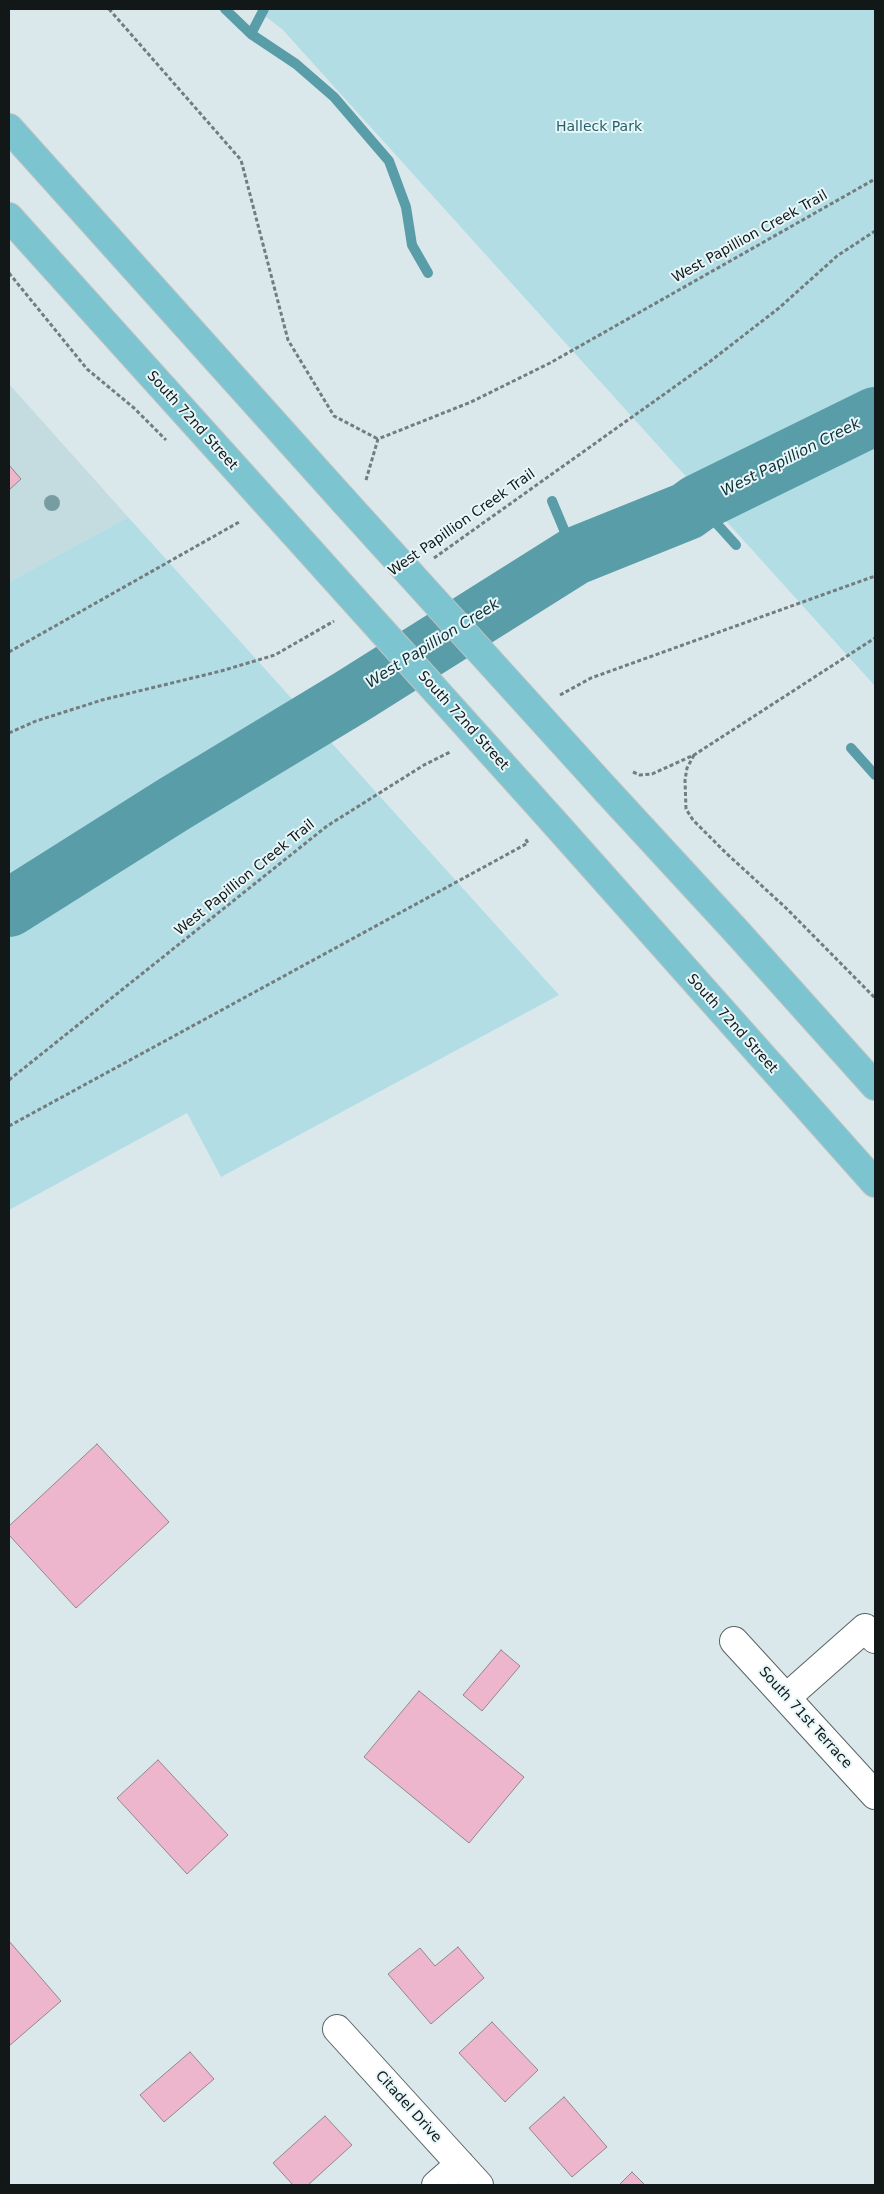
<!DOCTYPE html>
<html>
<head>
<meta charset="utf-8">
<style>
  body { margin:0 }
  #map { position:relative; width:884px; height:2194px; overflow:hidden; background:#dae8eb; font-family:"DejaVu Sans",sans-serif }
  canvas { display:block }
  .frame { position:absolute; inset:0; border:10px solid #121718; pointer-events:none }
</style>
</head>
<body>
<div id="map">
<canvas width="884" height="2194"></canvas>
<div class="frame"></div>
</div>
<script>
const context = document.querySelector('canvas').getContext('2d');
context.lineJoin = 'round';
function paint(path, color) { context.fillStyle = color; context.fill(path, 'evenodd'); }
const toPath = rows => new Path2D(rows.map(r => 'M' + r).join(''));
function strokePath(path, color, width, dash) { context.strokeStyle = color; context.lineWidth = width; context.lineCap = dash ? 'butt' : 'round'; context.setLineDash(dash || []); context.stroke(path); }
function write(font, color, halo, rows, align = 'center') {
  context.font = font + ' "DejaVu Sans",sans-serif'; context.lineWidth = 4; context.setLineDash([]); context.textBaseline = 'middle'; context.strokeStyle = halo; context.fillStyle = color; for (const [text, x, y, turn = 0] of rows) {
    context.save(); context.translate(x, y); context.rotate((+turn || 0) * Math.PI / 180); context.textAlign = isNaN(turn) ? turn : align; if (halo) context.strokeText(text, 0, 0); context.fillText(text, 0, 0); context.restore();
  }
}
const built = toPath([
  [9,384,128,517,9,582]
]);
const green = toPath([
  [256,9,875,9,875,686,283,30],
  [128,517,559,995,221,1177,187,1113,9,1210,9,582]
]);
const stream = toPath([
  [225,9,251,34,296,64,334,97,389,161,406,207,412,245,428,273],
  [251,34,264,9],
  [552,501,575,556],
  [698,503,736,545],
  [851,748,875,775]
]);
const river = toPath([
  [9,908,174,804,351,697,575,556,687,511,698,503,875,416]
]);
const building = toPath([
  [9,465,21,479,9,490,9,465],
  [97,1444,169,1522,76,1608,9,1535,9,1526,97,1444],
  [501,1650,520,1666,482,1711,463,1695,501,1650],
  [419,1691,524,1777,469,1843,364,1757,419,1691],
  [158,1760,228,1835,187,1874,117,1798,158,1760],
  [9,1941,61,2001,9,2046,9,1941],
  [458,1947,484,1978,431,2024,388,1974,420,1948,435,1966,458,1947],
  [492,2022,538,2070,505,2102,459,2053,492,2022],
  [190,2052,214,2079,164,2122,140,2095,190,2052],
  [564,2097,607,2147,572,2177,529,2128,564,2097],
  [325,2116,352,2145,308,2185,293,2185,273,2163,325,2116],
  [632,2172,645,2185,619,2185,632,2172]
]);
const path = toPath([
  [109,9,241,160,288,340,334,416,378,439],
  [9,273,87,369,134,408,166,440],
  [366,480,378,439,471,402,550,363,875,179],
  [434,558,708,363,779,308,837,256,875,231],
  [9,652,241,521],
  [560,695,591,678,875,576],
  [9,733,36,721,102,700,221,671,275,655,334,621],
  [694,755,687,768,685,780,686,809,693,820,726,853,786,908,875,998],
  [633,772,640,775,652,774,694,755,875,638],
  [9,1080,327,826,424,765,450,752],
  [9,1126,528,843,525,838]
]);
const minor = toPath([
  [734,1641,875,1795],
  [787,1697,865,1628,875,1639],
  [337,2029,479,2185],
  [436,2185,460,2164]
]);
const major = toPath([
  [9,128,343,500],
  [9,217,292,531],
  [607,791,737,932,875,1086],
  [553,821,875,1183]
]);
const majorBridge = toPath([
  [343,500,607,791],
  [292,531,553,821]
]);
const trees = [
  [52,503]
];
const parkNames = [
  ["Halleck Park",599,127]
];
const streetNames = [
  ["West Papillion Creek Trail",750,237,-29],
  ["South 72nd Street",192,421,48],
  ["West Papillion Creek Trail",462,523,-35],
  ["South 72nd Street",463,721,48],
  ["West Papillion Creek Trail",245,878,-39],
  ["South 72nd Street",732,1024,48],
  ["South 71st Terrace",805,1718,48],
  ["Citadel Drive",408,2107,48]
];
const waterNames = [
  ["West Papillion Creek",791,458,-27],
  ["West Papillion Creek",433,644,-32]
];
paint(built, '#c4dbdf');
paint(green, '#b3dde5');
strokePath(stream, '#599da8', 10);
strokePath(river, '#599da8', 58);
paint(building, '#eeb6cc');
strokePath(building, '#91868a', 1);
strokePath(minor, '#586467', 30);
strokePath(major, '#c1c3c3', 30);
strokePath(path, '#737c7e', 3, [4, 2.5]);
strokePath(minor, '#fff', 28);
strokePath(major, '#7cc5d0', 28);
strokePath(majorBridge, '#c1c3c3', 30, []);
strokePath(majorBridge, '#7cc5d0', 28);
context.fillStyle = '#779da3';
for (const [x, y] of trees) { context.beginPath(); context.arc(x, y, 8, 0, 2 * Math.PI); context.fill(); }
write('14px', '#265f68', '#e7f6f8', parkNames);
write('14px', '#121718', '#e7f6f8', streetNames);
write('italic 15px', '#0d3036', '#e7f6f8', waterNames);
</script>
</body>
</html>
